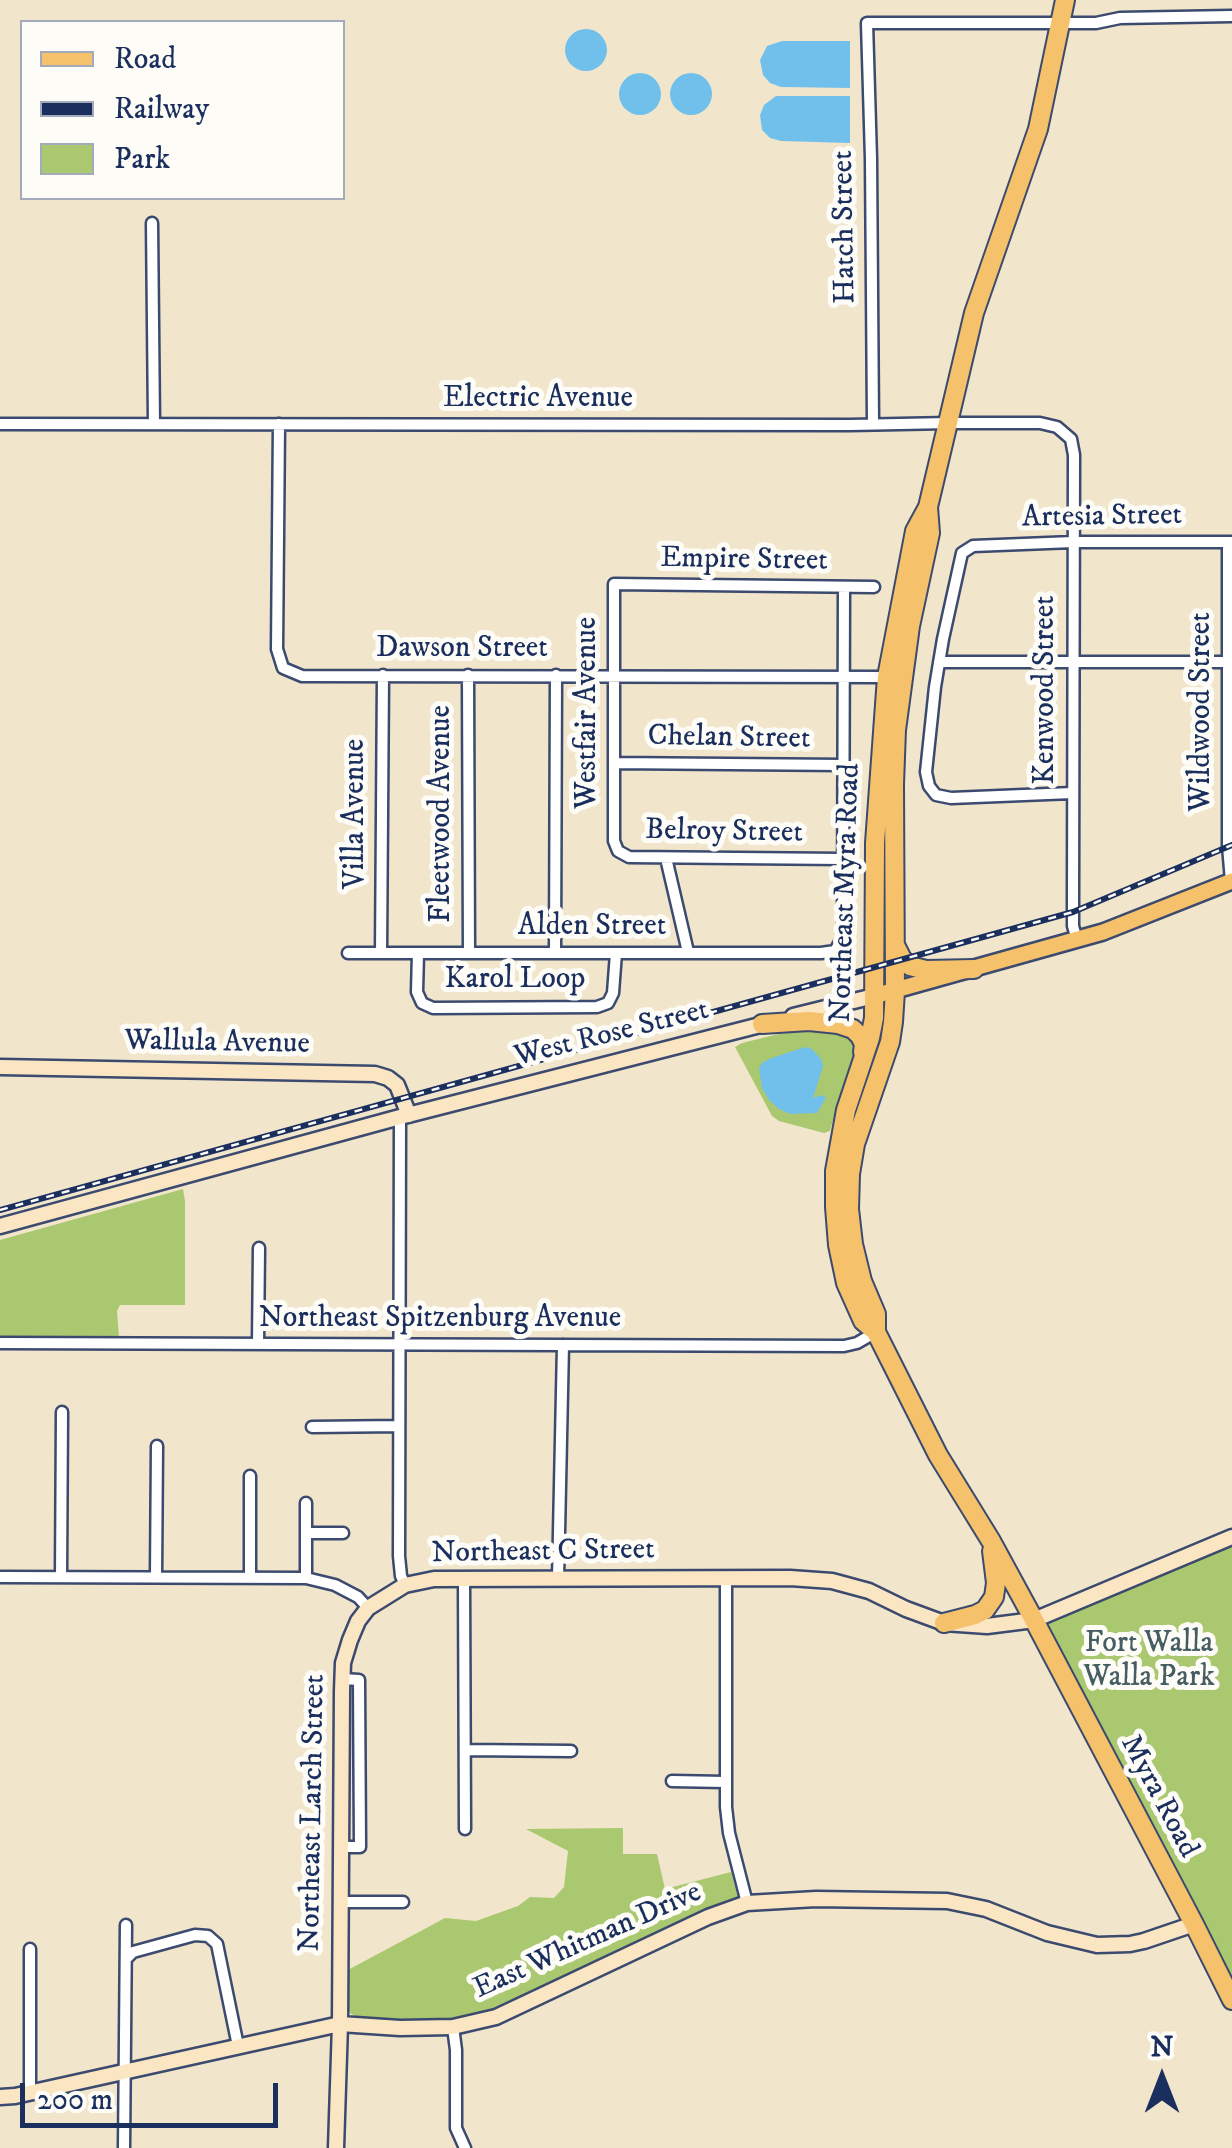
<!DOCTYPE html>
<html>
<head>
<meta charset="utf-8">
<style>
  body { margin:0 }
  #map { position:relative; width:1232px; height:2148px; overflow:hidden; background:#f1e6cb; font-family:"IM FELL DW Pica",serif }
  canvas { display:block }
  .legend { position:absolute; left:20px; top:20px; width:325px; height:180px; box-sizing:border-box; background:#fdfcf7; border:2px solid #a3aaba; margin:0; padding:12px 18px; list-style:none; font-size:30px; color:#1b2f5e }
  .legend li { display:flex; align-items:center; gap:20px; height:50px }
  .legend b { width:50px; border:2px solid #a3aaba }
  .north { position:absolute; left:1112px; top:2028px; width:100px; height:100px; -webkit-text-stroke:8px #fdfcf7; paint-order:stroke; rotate:0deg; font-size:28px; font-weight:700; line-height:40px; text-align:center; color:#1b2f5e }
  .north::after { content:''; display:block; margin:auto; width:35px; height:45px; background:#1b2f5e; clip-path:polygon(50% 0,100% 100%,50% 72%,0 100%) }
  .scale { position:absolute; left:20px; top:2083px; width:258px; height:45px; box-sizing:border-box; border:5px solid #1b2f5e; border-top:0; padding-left:12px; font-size:30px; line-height:35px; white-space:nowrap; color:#1b2f5e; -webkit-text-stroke:8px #fdfcf7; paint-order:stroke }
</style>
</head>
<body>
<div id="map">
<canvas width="1232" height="2148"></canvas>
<ul class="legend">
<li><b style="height:12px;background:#f5c16b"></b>Road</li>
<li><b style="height:12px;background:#1b2f5e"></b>Railway</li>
<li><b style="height:28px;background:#aac86f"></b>Park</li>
</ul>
<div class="north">N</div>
<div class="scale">200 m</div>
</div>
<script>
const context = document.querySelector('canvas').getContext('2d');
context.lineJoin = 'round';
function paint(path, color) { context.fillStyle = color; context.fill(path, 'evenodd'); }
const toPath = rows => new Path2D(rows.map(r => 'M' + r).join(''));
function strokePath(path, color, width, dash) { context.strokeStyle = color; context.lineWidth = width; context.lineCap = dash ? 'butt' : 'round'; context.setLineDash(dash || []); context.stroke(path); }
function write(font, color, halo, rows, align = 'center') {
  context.font = font + ' "IM FELL DW Pica",serif'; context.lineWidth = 10; context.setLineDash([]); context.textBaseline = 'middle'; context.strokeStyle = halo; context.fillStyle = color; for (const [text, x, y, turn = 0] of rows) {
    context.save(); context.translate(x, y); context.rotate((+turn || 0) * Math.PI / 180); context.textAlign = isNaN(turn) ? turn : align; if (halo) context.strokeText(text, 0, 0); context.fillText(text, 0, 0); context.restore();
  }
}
const green = toPath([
  [823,1029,852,1037,856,1047,841,1091,830,1131,824,1133,779,1121,772,1116,735,1047,742,1043,791,1031],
  [183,1189,185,1201,185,1305,120,1305,117,1311,119,1338,0,1338,0,1240],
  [1232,1537,1232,2000,1034,1620],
  [623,1828,623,1854,657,1854,665,1889,731,1872,738,1898,715,1905,507,2003,476,2016,445,2020,396,2021,358,2018,350,2013,345,2002,346,1971,445,1918,476,1921,518,1906,530,1897,554,1898,564,1887,568,1851,526,1829]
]);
const water = toPath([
  '565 50a21 21 0 1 1 42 0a21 21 0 1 1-42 0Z',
  [782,41,850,41,850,88,781,87,770,83,763,75,760,60,767,46],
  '670 94a21 21 0 1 1 42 0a21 21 0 1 1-42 0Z',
  '619 94a21 21 0 1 1 42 0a21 21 0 1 1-42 0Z',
  [776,96,850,96,850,143,781,141,770,138,762,130,760,115,764,105],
  [805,1047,812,1049,821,1059,823,1066,813,1098,822,1095,826,1098,817,1113,790,1114,779,1109,769,1100,762,1088,759,1068,762,1063,769,1059]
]);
const minor = toPath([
  [152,223,154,424],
  [873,423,871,159,867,23,1096,23,1120,18,1232,16],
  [0,424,850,425,949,423,1040,423,1057,427,1071,439,1074,455,1073,897,1073,926,1077,940],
  [279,424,277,649,283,668,302,676,887,677],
  [1228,542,1228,846,1231,881],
  [939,662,1231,662],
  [468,675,469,953],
  [614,763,843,765],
  [1072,793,951,798,936,795,929,786,926,772,935,687,943,639,962,553,973,546,1073,542,1232,542],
  [666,858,688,952],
  [843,859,629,857,618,851,614,841,614,584,874,587],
  [348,953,821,953,835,951,843,937,844,587],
  [381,953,383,675],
  [418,953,417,992,422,1003,433,1008,597,1007,608,1003,613,993,616,953],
  [555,953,556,675],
  [400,1117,399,1556,401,1576,405,1585],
  [0,1343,844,1346,857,1343,876,1332],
  [258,1344,259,1248],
  [312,1427,398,1426],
  [250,1476,250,1578],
  [306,1503,306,1578],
  [306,1533,343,1533],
  [0,1577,306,1578,335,1585,358,1597,368,1608],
  [61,1577,62,1412],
  [156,1577,157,1446],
  [464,1579,465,1829],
  [558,1579,563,1345],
  [726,1579,726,1807,729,1833,747,1903],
  [465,1750,571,1751],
  [672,1781,725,1782],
  [340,1847,360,1847,359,1680,342,1679],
  [340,1902,403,1902],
  [30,1949,30,2092],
  [126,1959,133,1952,195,1935,208,1936,217,1944,238,2046],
  [453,2027,456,2050,456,2128,465,2148],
  [124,2148,126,1925]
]);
const secondary = toPath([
  [793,1016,874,996],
  [0,1067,375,1074,388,1078,397,1085,409,1115],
  [0,1226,400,1117,768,1023],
  [0,2097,15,2096,340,2024,400,2028,453,2027,496,2017,708,1917,747,1903,816,1899,947,1901,986,1909,1047,1933,1097,1945,1130,1944,1144,1941,1194,1924],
  [336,2148,340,2024,342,1691,343,1663,350,1640,358,1621,368,1608,405,1585,434,1579,790,1578,832,1581,869,1591,906,1609,944,1623,987,1626,1034,1620,1232,1537]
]);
const primary = toPath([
  [874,996,1103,932,1232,881]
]);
const trunk = toPath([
  [928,507,930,533,910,626,896,730,894,784,895,991,893,1022,890,1042,855,1144,850,1174,849,1209,853,1244,862,1281,876,1314,876,1332,938,1455,991,1541,1034,1620,1194,1924,1232,2000],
  [896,947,902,959,910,966,926,970,974,969],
  [762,1024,809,1021,838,1024,853,1029,860,1036,864,1044,863,1052],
  [876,1332,863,1321,846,1283,838,1245,835,1207,835,1171,846,1110,870,1038,874,1018,875,843,887,677,915,531,928,507,974,313,1038,129,1065,0],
  [944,1623,975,1615,985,1610,994,1597,996,1583,992,1551]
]);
const rail = toPath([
  [0,1210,1073,912,1232,845]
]);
const streetNames = [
  ["Hatch Street",846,227,-91],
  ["Electric Avenue",538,400],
  ["Artesia Street",1102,518,-1],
  ["Empire Street",744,561,1],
  ["Dawson Street",462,650],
  ["Kenwood Street",1047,690,-90],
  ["Wildwood Street",1203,712,-90],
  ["Westfair Avenue",589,713,-90],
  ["Chelan Street",729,739,1],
  ["Villa Avenue",357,814,-90],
  ["Fleetwood Avenue",443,814,-90],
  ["Belroy Street",724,833,1],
  ["Northeast Myra Road",847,893,-88],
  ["Alden Street",592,928],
  ["Karol Loop",515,981],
  ["West Rose Street",612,1035,-14],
  ["Wallula Avenue",217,1044,1],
  ["Northeast Spitzenburg Avenue",440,1320],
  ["Northeast C Street",543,1553,-1],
  ["Myra Road",1158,1797,62],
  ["Northeast Larch Street",314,1813,-89],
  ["East Whitman Drive",588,1942,-24]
];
const parkNames = [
  ["Fort Walla",1149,1645],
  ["Walla Park",1149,1679]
];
paint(green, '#aac86f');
paint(water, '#71c0ec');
strokePath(minor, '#3b4a6e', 15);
strokePath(secondary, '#3b4a6e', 19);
strokePath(primary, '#3b4a6e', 20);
strokePath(trunk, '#3b4a6e', 22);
strokePath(minor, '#fff', 10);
strokePath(secondary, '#fbe6c4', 14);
strokePath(primary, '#f5c16b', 15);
strokePath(trunk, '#f5c16b', 18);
strokePath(rail, '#1b2f5e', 6);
strokePath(rail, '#fdfcf7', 2.5, [8]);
write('30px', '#1b2f5e', '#fdfcf7', streetNames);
write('30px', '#465d63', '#fdfcf7', parkNames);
</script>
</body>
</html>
